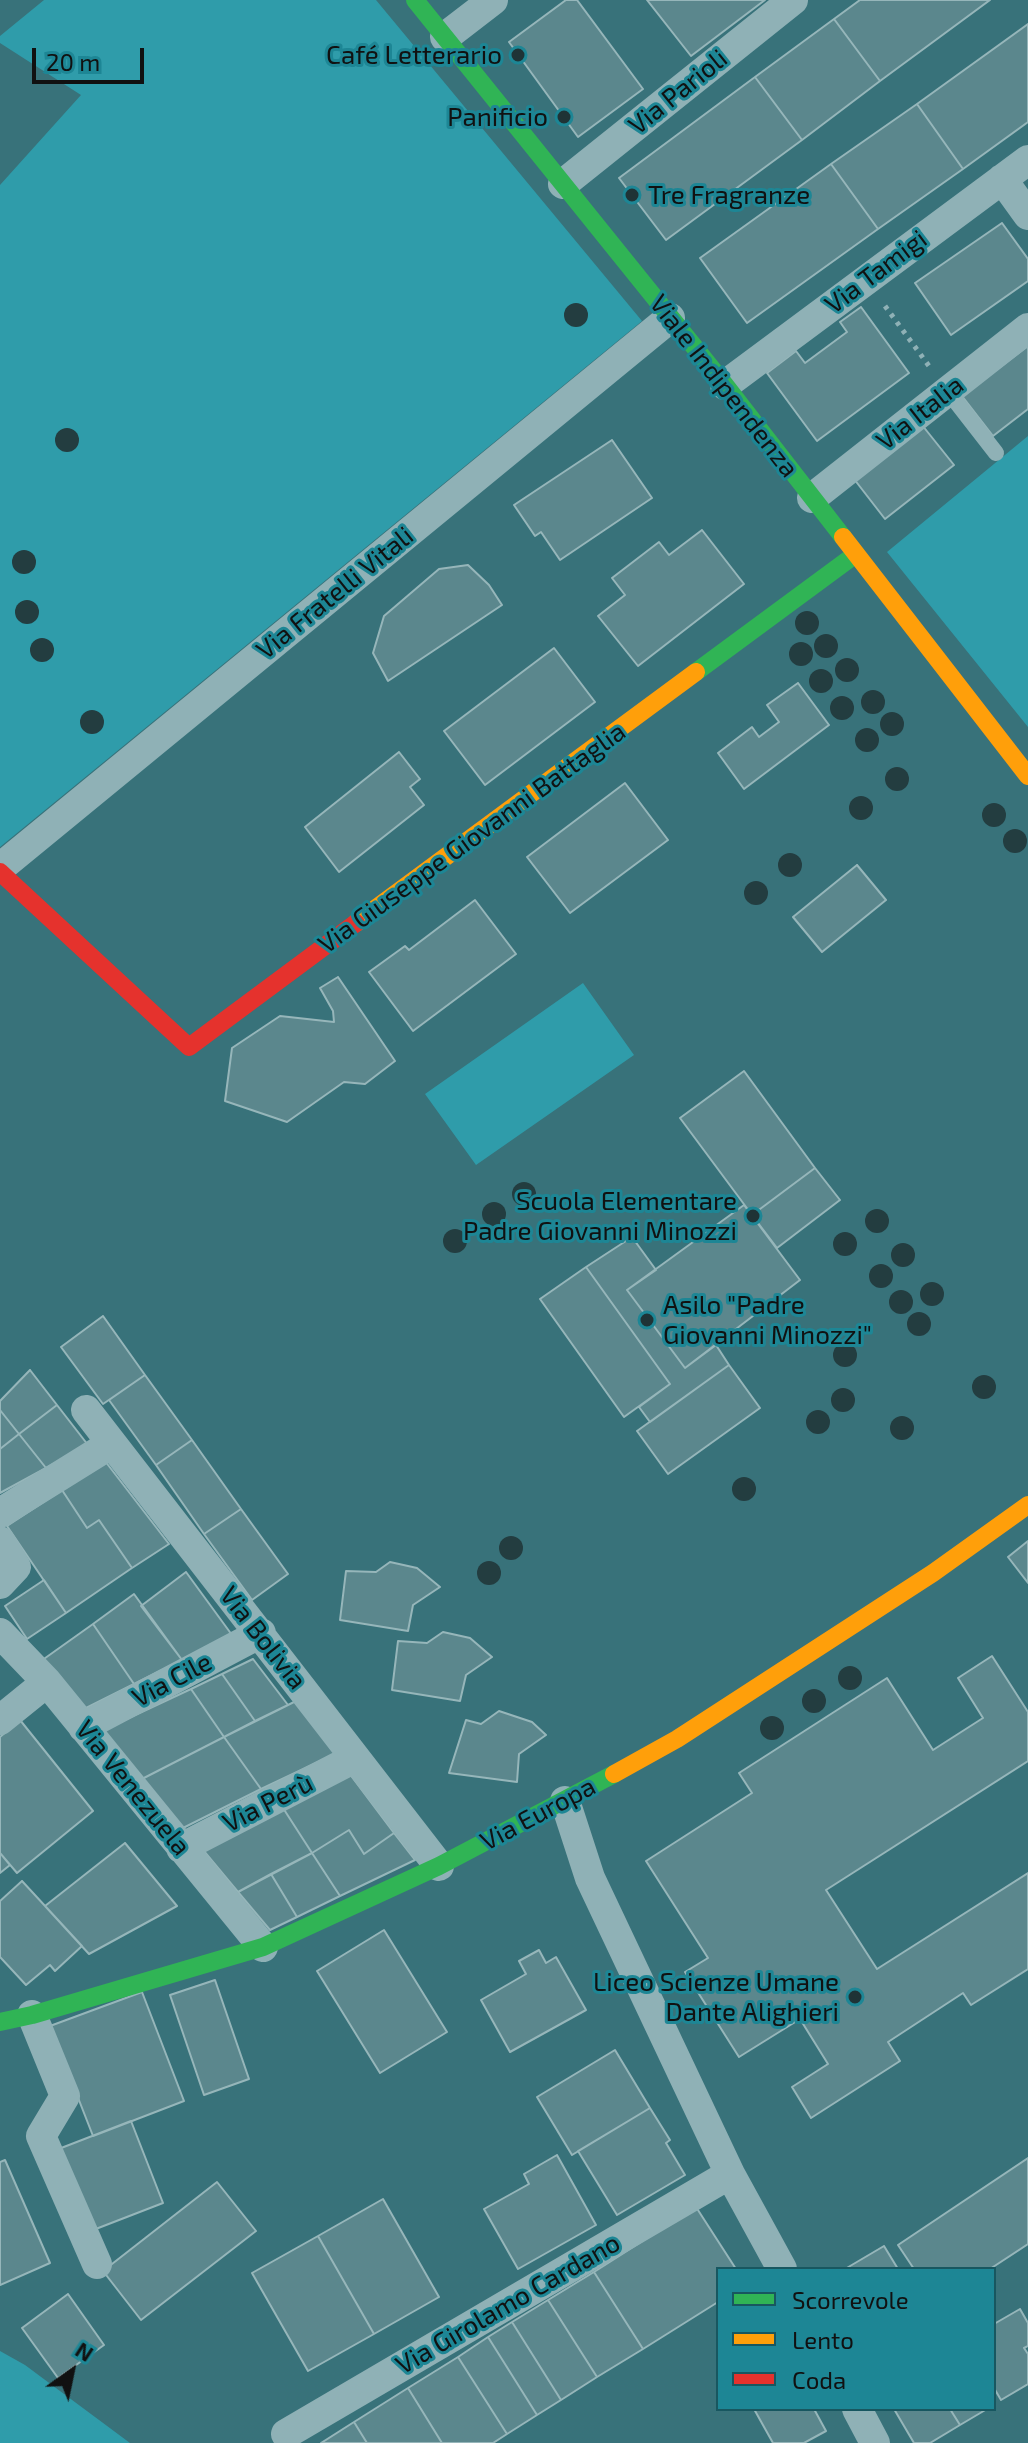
<!DOCTYPE html>
<html>
<head>
<meta charset="utf-8">
<style>
  body { margin:0 }
  #map { position:relative; width:1028px; height:2443px; overflow:hidden; background:#38727a; font-family:"Exo 2",sans-serif }
  canvas { display:block }
  .legend { position:absolute; left:716px; top:2267px; width:280px; height:144px; box-sizing:border-box; background:#1d8695; border:2px solid #185760; margin:0; padding:10px 14px; list-style:none; font-size:24px; color:#111 }
  .legend li { display:flex; align-items:center; gap:16px; height:40px }
  .legend b { width:40px; border:2px solid #185760 }
  .north { position:absolute; left:32px; top:2331px; width:80px; height:80px; -webkit-text-stroke:6px #1d8695; paint-order:stroke; rotate:33deg; font-size:22px; font-weight:700; line-height:32px; text-align:center; color:#111 }
  .north::after { content:''; display:block; margin:auto; width:28px; height:36px; background:#111; clip-path:polygon(50% 0,100% 100%,50% 72%,0 100%) }
  .scale { position:absolute; left:32px; top:48px; width:112px; height:36px; box-sizing:border-box; border:4px solid #111; border-top:0; padding-left:10px; font-size:24px; line-height:28px; white-space:nowrap; color:#111; -webkit-text-stroke:6px #1d8695; paint-order:stroke }
</style>
</head>
<body>
<div id="map">
<canvas width="1028" height="2443"></canvas>
<ul class="legend">
<li><b style="height:10px;background:#30b455"></b>Scorrevole</li>
<li><b style="height:10px;background:#ff9f0a"></b>Lento</li>
<li><b style="height:10px;background:#e5322d"></b>Coda</li>
</ul>
<div class="north">N</div>
<div class="scale">20 m</div>
</div>
<script>
const context = document.querySelector('canvas').getContext('2d');
context.lineJoin = 'round';
function paint(path, color) { context.fillStyle = color; context.fill(path, 'evenodd'); }
const toPath = rows => new Path2D(rows.map(r => 'M' + r).join(''));
function strokePath(path, color, width, dash) { context.strokeStyle = color; context.lineWidth = width; context.lineCap = dash ? 'butt' : 'round'; context.setLineDash(dash || []); context.stroke(path); }
function write(font, color, halo, rows, align = 'center') {
  context.font = font + ' "Exo 2",sans-serif'; context.lineWidth = 6; context.setLineDash([]); context.textBaseline = 'middle'; context.strokeStyle = halo; context.fillStyle = color; for (const [text, x, y, turn = 0] of rows) {
    context.save(); context.translate(x, y); context.rotate((+turn || 0) * Math.PI / 180); context.textAlign = isNaN(turn) ? turn : align; if (halo) context.strokeText(text, 0, 0); context.fillText(text, 0, 0); context.restore();
  }
}
const green = toPath([
  [44,0,376,0,642,321,0,847,0,185,81,95,0,43,0,36],
  [1028,436,1028,727,887,552],
  [583,983,634,1055,476,1165,425,1094],
  [0,2351,25,2365,130,2443,0,2443]
]);
const building = toPath([
  [566,0,577,0,643,89,578,137,509,42,566,0],
  [647,0,765,0,691,56,647,0],
  [860,0,990,0,880,81,834,19,860,0],
  [834,19,880,81,802,140,755,77,834,19],
  [1028,24,1028,122,963,169,917,104,1028,24],
  [755,77,802,140,666,240,619,178,755,77],
  [917,104,963,169,878,229,831,164,917,104],
  [831,164,878,229,747,323,700,258,831,164],
  [1002,223,1028,259,1028,281,951,335,915,283,1002,223],
  [861,307,909,373,817,441,767,373,796,351,805,363,847,332,840,322,861,307],
  [1028,346,1028,409,993,436,962,396,1028,346],
  [922,425,954,465,885,519,854,479,922,425],
  [612,440,652,498,560,560,541,532,535,536,514,505,612,440],
  [702,530,744,584,638,666,598,616,625,595,612,578,659,542,669,555,702,530],
  [468,565,489,585,502,605,388,681,373,653,384,616,439,569,468,565],
  [554,648,595,702,485,785,444,731,554,648],
  [798,683,829,725,744,789,718,753,752,727,759,737,779,722,767,705,798,683],
  [399,752,420,779,410,787,424,805,339,872,305,827,399,752],
  [625,783,668,840,570,913,527,857,625,783],
  [857,865,886,900,822,952,793,917,857,865],
  [475,900,516,954,413,1031,369,972,405,946,409,950,475,900],
  [338,977,395,1061,365,1084,344,1082,287,1122,225,1101,232,1048,280,1016,334,1022,333,1011,320,988,338,977],
  [744,1071,815,1168,752,1215,680,1118,744,1071],
  [815,1168,840,1200,777,1248,752,1215,815,1168],
  [744,1205,800,1280,685,1368,627,1290,744,1205],
  [632,1237,656,1270,627,1290,685,1368,716,1345,729,1365,650,1422,639,1407,670,1384,586,1267,632,1237],
  [586,1267,670,1384,624,1417,540,1299,586,1267],
  [103,1316,145,1375,103,1404,61,1347,103,1316],
  [729,1365,760,1408,668,1474,637,1431,729,1365],
  [30,1370,57,1405,19,1434,0,1410,0,1401,30,1370],
  [145,1375,192,1440,156,1465,109,1400,145,1375],
  [57,1405,88,1445,46,1468,19,1434,57,1405],
  [0,1410,19,1434,0,1449,0,1410],
  [19,1434,46,1468,0,1493,0,1449,19,1434],
  [192,1440,241,1509,204,1534,156,1465,192,1440],
  [105,1461,169,1544,132,1568,99,1520,87,1528,62,1490,105,1461],
  [62,1490,87,1528,99,1520,132,1568,66,1613,7,1526,62,1490],
  [241,1509,288,1574,252,1600,204,1534,241,1509],
  [1028,1541,1028,1583,1008,1557,1028,1541],
  [390,1562,417,1568,440,1587,413,1605,408,1631,340,1620,346,1571,376,1572,390,1562],
  [186,1572,232,1635,182,1660,141,1606,186,1572],
  [44,1580,66,1613,27,1639,5,1606,44,1580],
  [134,1594,182,1660,134,1684,93,1624,134,1594],
  [93,1624,134,1684,84,1709,41,1661,93,1624],
  [443,1632,470,1638,492,1657,466,1675,460,1701,392,1690,398,1641,427,1643,443,1632],
  [992,1656,1028,1712,1028,1761,826,1890,877,1969,1028,1873,1028,1969,971,2005,963,1993,888,2042,900,2061,811,2118,792,2087,828,2064,800,2019,739,2057,685,1972,708,1958,646,1861,752,1793,739,1773,887,1678,933,1750,983,1718,958,1678,992,1656],
  [253,1659,288,1705,255,1721,222,1674,253,1659],
  [222,1674,255,1721,224,1737,191,1689,222,1674],
  [191,1689,224,1737,140,1780,101,1731,191,1689],
  [296,1701,335,1754,261,1789,224,1737,296,1701],
  [499,1711,532,1722,546,1735,519,1754,517,1782,449,1773,466,1720,481,1724,499,1711],
  [20,1720,93,1811,17,1873,0,1853,0,1737,20,1720],
  [224,1737,261,1789,179,1830,140,1780,224,1737],
  [349,1773,394,1833,364,1854,349,1830,312,1853,283,1808,349,1773],
  [283,1808,312,1853,238,1892,203,1850,283,1808],
  [349,1830,364,1854,394,1833,415,1860,340,1896,312,1853,349,1830],
  [125,1843,177,1906,89,1954,45,1906,125,1843],
  [0,1853,10,1865,0,1873,0,1853],
  [312,1853,340,1896,297,1917,271,1874,312,1853],
  [271,1874,297,1917,270,1930,238,1892,271,1874],
  [22,1881,82,1946,55,1971,50,1965,26,1985,0,1957,0,1901,22,1881],
  [384,1930,447,2032,380,2073,317,1971,384,1930],
  [539,1950,546,1963,556,1957,586,2010,510,2052,481,2000,526,1974,519,1961,539,1950],
  [215,1980,249,2079,204,2095,170,1995,215,1980],
  [142,1992,184,2101,93,2136,50,2026,142,1992],
  [615,2050,650,2108,572,2155,537,2097,615,2050],
  [650,2108,670,2140,666,2143,685,2175,617,2215,578,2151,650,2108],
  [131,2121,163,2203,88,2232,56,2150,131,2121],
  [557,2155,596,2225,518,2269,484,2209,529,2184,524,2174,557,2155],
  [1028,2158,1028,2244,990,2269,914,2269,898,2245,1028,2158],
  [5,2160,50,2263,0,2285,0,2162,5,2160],
  [217,2182,256,2231,141,2320,103,2271,217,2182],
  [383,2199,439,2297,374,2334,318,2236,383,2199],
  [696,2207,736,2269,718,2269,718,2302,643,2349,594,2272,696,2207],
  [318,2236,374,2334,308,2371,252,2273,318,2236],
  [884,2246,898,2269,845,2269,884,2246],
  [594,2272,643,2349,597,2377,548,2300,594,2272],
  [68,2294,104,2345,58,2378,22,2328,68,2294],
  [548,2300,597,2377,561,2400,512,2322,548,2300],
  [1020,2309,1028,2323,1028,2346,1024,2348,1028,2354,1028,2384,1001,2400,994,2388,994,2324,1020,2309],
  [512,2322,561,2400,537,2415,488,2337,512,2322],
  [488,2337,537,2415,507,2434,458,2357,488,2337],
  [458,2357,507,2434,493,2443,442,2443,408,2388,458,2357],
  [408,2388,442,2443,367,2443,354,2422,408,2388],
  [754,2409,814,2409,826,2431,804,2443,773,2443,754,2409],
  [894,2409,950,2409,960,2425,930,2443,914,2443,894,2409],
  [950,2409,987,2409,960,2425,950,2409],
  [354,2422,367,2443,321,2443,354,2422]
]);
const path = toPath([
  [885,306,929,366]
]);
const lane = toPath([
  [947,390,996,453]
]);
const street = toPath([
  [445,37,493,0],
  [1002,179,1028,215],
  [563,184,793,0],
  [725,385,1028,160],
  [812,498,1028,328],
  [0,868,670,318],
  [86,1410,439,1866],
  [0,1513,111,1444],
  [0,1541,16,1567,0,1584],
  [0,1633,47,1682,263,1947],
  [0,1720,47,1682],
  [83,1727,261,1633],
  [565,1801,590,1878,730,2174,782,2269],
  [181,1848,355,1758],
  [32,2015,65,2096,41,2136,97,2264],
  [857,2409,875,2443],
  [286,2434,730,2174]
]);
const fast = toPath([
  [415,0,725,385,843,537],
  [696,672,856,554],
  [0,2022,32,2015,263,1947,439,1866,614,1774]
]);
const slow = toPath([
  [843,537,1028,776],
  [356,923,696,672],
  [614,1774,677,1739,933,1573,1028,1505]
]);
const jam = toPath([
  [0,872,189,1047,356,923]
]);
const trees = [
  [576,315],
  [67,440],
  [24,562],
  [27,612],
  [807,623],
  [826,646],
  [42,650],
  [801,654],
  [847,670],
  [821,681],
  [873,702],
  [842,708],
  [92,722],
  [892,724],
  [867,740],
  [897,779],
  [861,808],
  [994,815],
  [1015,841],
  [790,865],
  [756,893],
  [524,1194],
  [494,1214],
  [877,1221],
  [455,1241],
  [845,1244],
  [903,1255],
  [881,1276],
  [932,1294],
  [901,1302],
  [919,1324],
  [845,1355],
  [984,1387],
  [843,1400],
  [818,1422],
  [902,1428],
  [744,1489],
  [511,1548],
  [489,1573],
  [850,1678],
  [814,1701],
  [772,1728]
];
const markers = [
  [518,55,8,"#1f3336"],
  [564,117,8,"#1f3336"],
  [632,195,8,"#1f3336"],
  [753,1216,8,"#1f3336"],
  [647,1320,8,"#1f3336"],
  [855,1997,8,"#1f3336"]
];
const poiNames = [
  ["Café Letterario",502,55],
  ["Panificio",548,117],
  ["Tre Fragranze",648,195,"left"],
  ["Scuola Elementare",737,1201],
  ["Padre Giovanni Minozzi",737,1231],
  ["Asilo \"Padre",663,1305,"left"],
  ["Giovanni Minozzi\"",663,1335,"left"],
  ["Liceo Scienze Umane",839,1982],
  ["Dante Alighieri",839,2012]
];
const streetNames = [
  ["Via Parioli",678,92,-39],
  ["Via Tamigi",876,272,-37],
  ["Viale Indipendenza",724,386,52],
  ["Via Italia",920,413,-38],
  ["Via Fratelli Vitali",335,593,-39],
  ["Via Giuseppe Giovanni Battaglia",472,838,-36],
  ["Via Bolivia",263,1638,52],
  ["Via Cile",172,1680,-28],
  ["Via Venezuela",133,1788,51],
  ["Via Perù",268,1803,-27],
  ["Via Europa",538,1814,-28],
  ["Via Girolamo Cardano",508,2304,-30]
];
paint(green, '#2f9caa');
paint(building, '#5b878d');
strokePath(building, '#96b6ba', 2);
strokePath(path, '#8fb1b6', 5, [4, 6]);
strokePath(lane, '#8fb1b6', 16);
strokePath(street, '#8fb1b6', 30);
strokePath(fast, '#30b455', 18);
strokePath(slow, '#ff9f0a', 18);
strokePath(jam, '#e5322d', 18);
context.fillStyle = '#233d40';
for (const [x, y] of trees) { context.beginPath(); context.arc(x, y, 12, 0, 2 * Math.PI); context.fill(); }
for (const [x, y, r, color] of markers) { const dot = new Path2D(); dot.arc(x, y, r, 0, 2 * Math.PI); context.fillStyle = color; context.fill(dot); strokePath(dot, '#1d8695', 3); }
write('26px', '#111', '#1d8695', poiNames, 'right');
write('26px', '#111', '#1d8695', streetNames);
</script>
</body>
</html>
